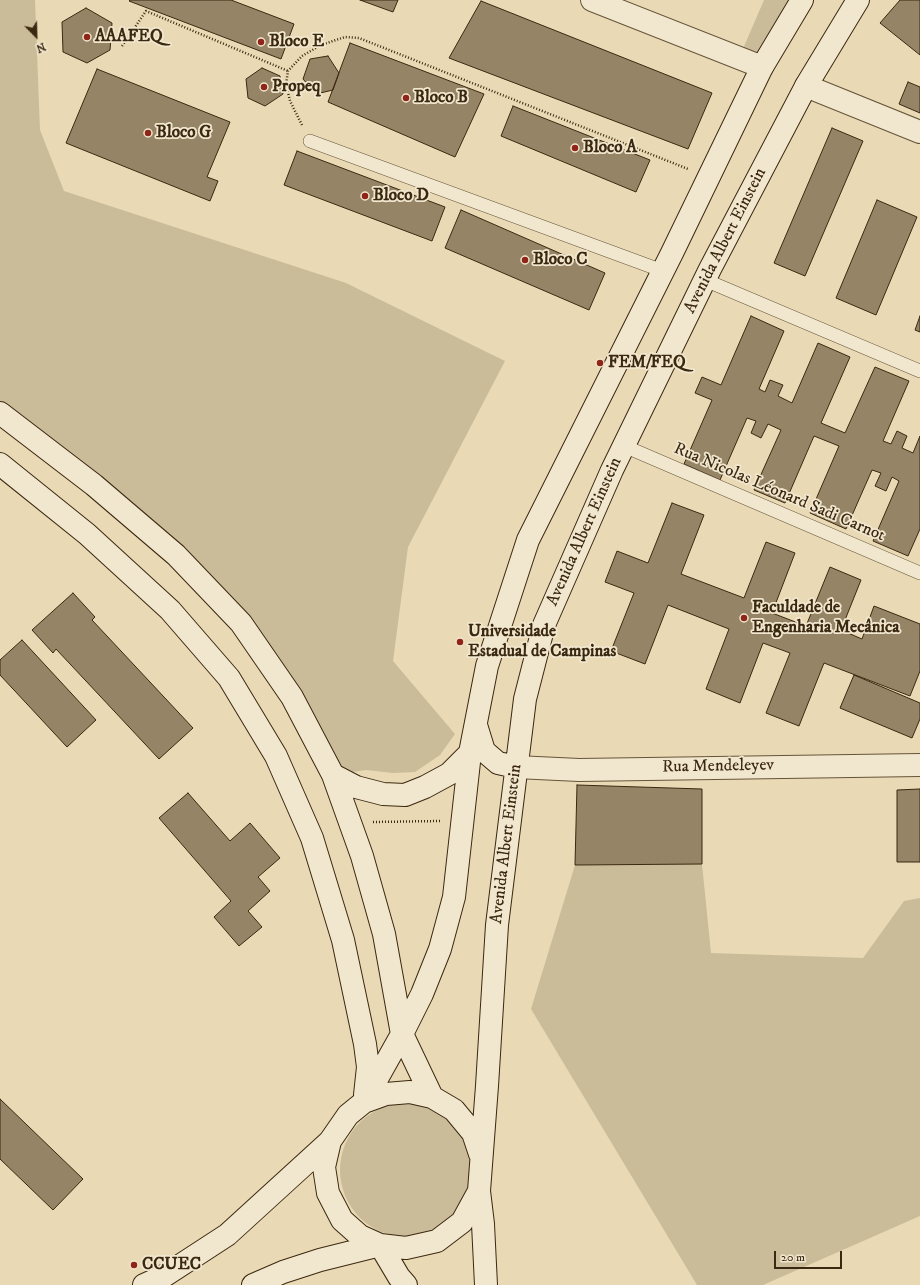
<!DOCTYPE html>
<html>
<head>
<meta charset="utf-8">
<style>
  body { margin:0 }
  #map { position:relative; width:920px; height:1285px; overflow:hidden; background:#e9dab5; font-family:"IM FELL DW Pica",serif }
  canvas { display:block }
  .north { position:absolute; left:16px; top:16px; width:40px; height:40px; -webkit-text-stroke:3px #f1e7cf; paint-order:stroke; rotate:157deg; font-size:11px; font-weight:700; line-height:16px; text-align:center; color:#3b2810 }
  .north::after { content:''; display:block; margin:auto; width:14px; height:18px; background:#3b2810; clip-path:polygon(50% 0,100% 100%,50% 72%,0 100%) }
  .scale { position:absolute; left:774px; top:1251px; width:68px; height:18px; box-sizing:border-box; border:2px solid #3b2810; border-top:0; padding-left:5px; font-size:12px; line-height:14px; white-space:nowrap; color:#3b2810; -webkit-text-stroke:3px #f1e7cf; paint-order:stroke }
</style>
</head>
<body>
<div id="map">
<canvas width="920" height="1285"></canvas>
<div class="north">N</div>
<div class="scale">20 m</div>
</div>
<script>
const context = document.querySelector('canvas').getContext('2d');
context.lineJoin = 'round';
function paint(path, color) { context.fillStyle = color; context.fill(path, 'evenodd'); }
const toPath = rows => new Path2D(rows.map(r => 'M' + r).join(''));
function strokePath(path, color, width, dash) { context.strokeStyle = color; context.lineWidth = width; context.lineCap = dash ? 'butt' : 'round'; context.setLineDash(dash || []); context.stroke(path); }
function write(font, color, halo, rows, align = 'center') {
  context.font = font + ' "IM FELL DW Pica",serif'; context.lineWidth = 3.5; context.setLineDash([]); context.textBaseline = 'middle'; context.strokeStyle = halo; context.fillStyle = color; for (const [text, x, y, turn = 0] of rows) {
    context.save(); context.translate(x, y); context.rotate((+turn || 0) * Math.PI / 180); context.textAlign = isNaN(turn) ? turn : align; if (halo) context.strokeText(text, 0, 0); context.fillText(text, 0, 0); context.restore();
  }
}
const green = toPath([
  [0,0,35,0,40,130,64,191,346,283,505,361,408,547,393,661,455,734,440,755,415,772,393,773,366,770,333,775,241,623,0,413],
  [764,0,802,0,762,67,739,58],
  [702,864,711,953,863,958,904,901,920,898,920,1216,763,1285,697,1285,531,1009,575,865],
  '340 1170a67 67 0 1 1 134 0a67 67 0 1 1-134 0Z'
]);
const building = toPath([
  [130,0,231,0,294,24,281,59,129,1,130,0],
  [360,0,398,0,393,12,360,0],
  [900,0,920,0,920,55,880,23,900,0],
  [481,1,712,93,688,149,449,58,481,1],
  [86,8,112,23,110,50,87,63,63,52,62,22,86,8],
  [350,43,484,94,455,157,328,102,350,43],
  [328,56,339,73,333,90,316,94,303,79,310,59,328,56],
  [262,68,280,76,283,94,265,106,248,98,246,79,262,68],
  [97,69,230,122,207,177,218,181,210,201,66,143,97,69],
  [908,82,920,87,920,113,899,104,908,82],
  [513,106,650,160,636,192,501,136,513,106],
  [832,128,863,141,805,276,774,263,832,128],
  [297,151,445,207,432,241,284,185,297,151],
  [877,200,917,217,876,315,836,298,877,200],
  [461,210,605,273,589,310,445,248,461,210],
  [751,316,784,331,759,389,765,392,770,380,783,385,778,396,792,403,818,343,850,357,821,423,845,433,875,367,909,381,883,441,891,444,897,431,907,436,902,448,913,453,920,436,920,529,908,556,873,541,899,481,892,477,886,491,875,486,881,473,872,470,846,529,810,513,839,446,814,436,785,503,754,490,781,430,768,424,761,438,751,433,756,421,747,418,720,480,684,464,712,400,695,393,702,377,721,385,751,316],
  [920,316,920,332,915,330,920,316],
  [672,503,704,515,681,574,744,598,766,542,795,553,772,613,806,626,830,567,861,580,841,630,862,639,874,606,920,624,920,671,910,696,824,663,799,726,766,713,790,653,763,643,740,703,706,689,729,629,668,605,645,664,611,651,634,593,605,582,617,551,648,563,672,503],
  [73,593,95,617,92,620,193,728,159,759,56,649,53,653,32,630,73,593],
  [22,640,96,720,67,747,0,675,0,660,22,640],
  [854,675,920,703,920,719,912,738,840,708,854,675],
  [577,785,702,789,702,864,575,865,577,785],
  [920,789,920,862,897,862,897,790,920,789],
  [188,793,230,841,250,823,280,858,258,877,270,891,248,911,262,927,239,946,214,917,231,901,159,818,188,793],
  [0,1099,83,1179,53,1210,0,1159,0,1099]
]);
const path = toPath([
  [122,46,146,11,288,71],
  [302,125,290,101,286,84,288,71,302,56,321,45,345,37,359,38,688,169],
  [373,822,440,821]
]);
const lane = toPath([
  [310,141,663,271],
  [705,280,920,371],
  [624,446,920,573]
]);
const street = toPath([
  [592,0,762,67],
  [806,86,920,132],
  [516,767,579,770,920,765]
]);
const secondary = toPath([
  [0,413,94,485,176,555,241,623,292,697,333,775,362,856,384,934,402,1034,432,1097,454,1110,473,1133,480,1154],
  [0,464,87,534,170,610,229,678,276,756,312,838,343,940,365,1044,368,1067,365,1095],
  [476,725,484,751,498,763,516,767],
  [333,775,356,787,383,794,405,795,425,787,449,774,470,753],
  [364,1102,386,1094,410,1092,432,1097],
  [330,1141,324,1167,328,1193,342,1220,360,1236,380,1245],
  [380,1245,399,1277,406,1285],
  [144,1285,164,1276,227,1235,330,1141,348,1115,364,1102,402,1034,422,994,440,949,454,897,470,753,487,666,528,540,672,253,762,67,802,0],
  [253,1285,283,1272,320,1260,380,1245,406,1248,437,1241,462,1222,479,1191],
  [486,1285,483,1224,479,1191,487,1086,497,925,525,699,544,625,612,470,710,269,806,86,858,0]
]);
const markers = [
  [87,37,4,"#8f2418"],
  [261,42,4,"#8f2418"],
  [264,87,4,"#8f2418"],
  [406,98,4,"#8f2418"],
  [148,133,4,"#8f2418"],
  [575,148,4,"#8f2418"],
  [365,196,4,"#8f2418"],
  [525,260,4,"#8f2418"],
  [600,363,4,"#8f2418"],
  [744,618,4,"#8f2418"],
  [460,642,4,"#8f2418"],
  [134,1265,4,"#8f2418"]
];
const poiNames = [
  ["AAAFEQ",95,37],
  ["Bloco E",269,42],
  ["Propeq",272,87],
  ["Bloco B",414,98],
  ["Bloco G",156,133],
  ["Bloco A",583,148],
  ["Bloco D",373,196],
  ["Bloco C",533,260],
  ["FEM/FEQ",608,363],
  ["Faculdade de",752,608],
  ["Engenharia Mecânica",752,628],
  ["Universidade",468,632],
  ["Estadual de Campinas",468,652],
  ["CCUEC",142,1265]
];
const streetNames = [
  ["Avenida Albert Einstein",726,241,-63],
  ["Rua Nicolas Léonard Sadi Carnot",779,493,23],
  ["Avenida Albert Einstein",585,532,-66],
  ["Rua Mendeleyev",718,767,-1],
  ["Avenida Albert Einstein",507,844,-83]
];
paint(green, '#cbbc99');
paint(building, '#958566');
strokePath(building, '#3b2810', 1);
strokePath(lane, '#665439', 14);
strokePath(street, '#665439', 24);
strokePath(secondary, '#3b2810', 24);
strokePath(path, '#3b2810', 2.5, [1, 2]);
strokePath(lane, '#f1e7cf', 13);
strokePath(street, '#f1e7cf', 22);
strokePath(secondary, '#f1e7cf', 22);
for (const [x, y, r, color] of markers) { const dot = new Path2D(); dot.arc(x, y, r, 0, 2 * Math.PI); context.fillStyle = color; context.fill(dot); strokePath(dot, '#f1e7cf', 1.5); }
write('bold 17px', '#3b2810', '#f1e7cf', poiNames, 'left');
write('17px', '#3b2810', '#f1e7cf', streetNames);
</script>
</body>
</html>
